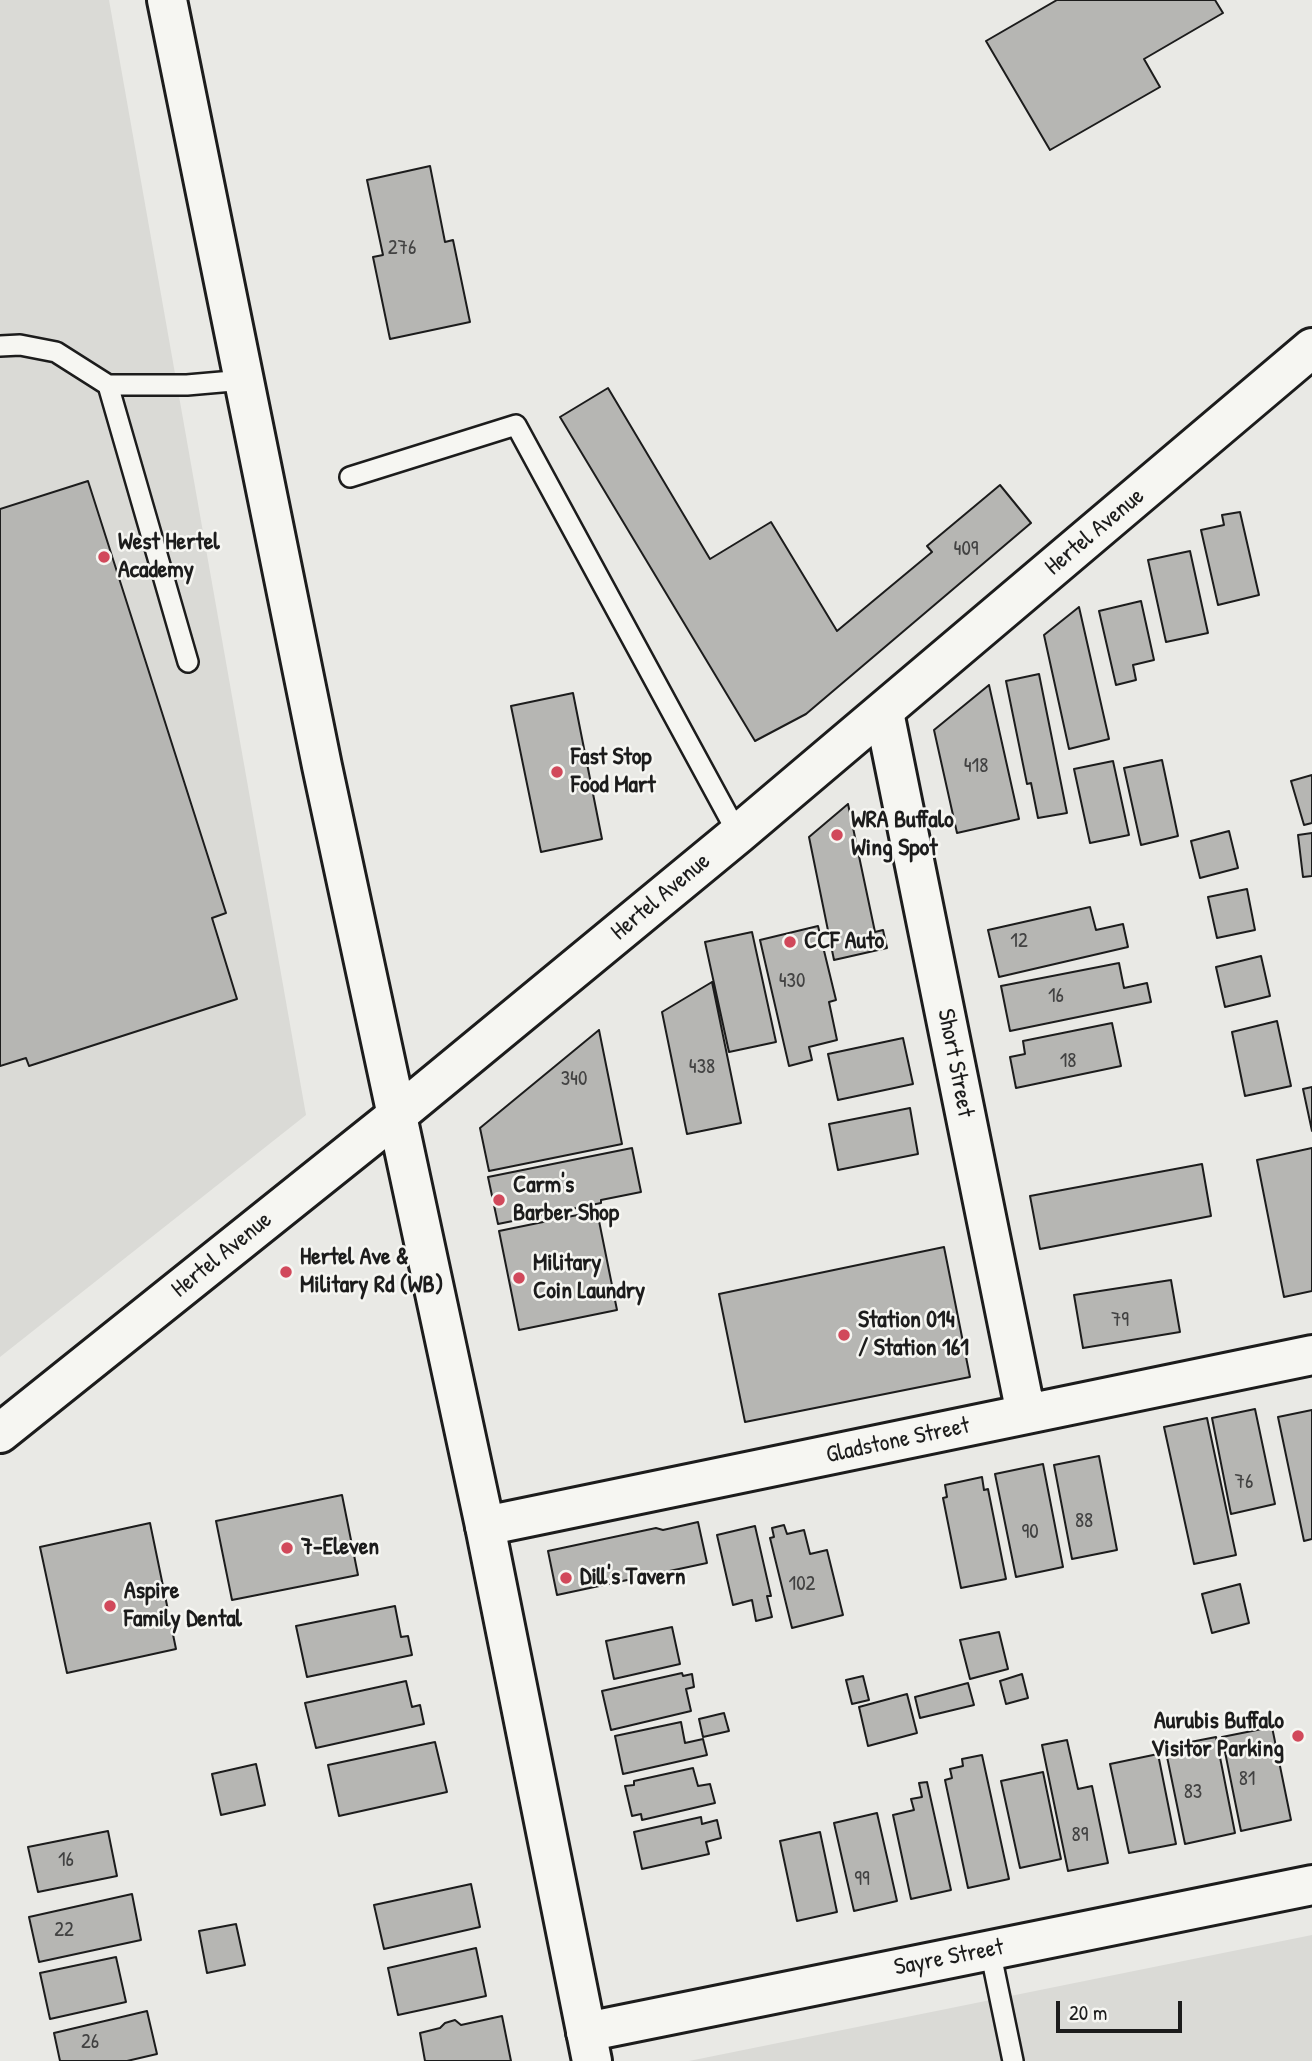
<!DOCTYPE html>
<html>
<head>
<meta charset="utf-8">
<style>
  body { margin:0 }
  #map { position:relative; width:1312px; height:2061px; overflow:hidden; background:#e9e9e5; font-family:"Patrick Hand",sans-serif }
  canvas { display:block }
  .scale { position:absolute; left:1056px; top:2001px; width:126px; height:32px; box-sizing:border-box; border:4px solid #1c1c1c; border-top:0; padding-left:9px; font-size:21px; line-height:24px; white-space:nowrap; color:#1c1c1c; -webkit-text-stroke:5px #f6f6f2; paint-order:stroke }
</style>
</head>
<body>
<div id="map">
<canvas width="1312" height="2061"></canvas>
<div class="scale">20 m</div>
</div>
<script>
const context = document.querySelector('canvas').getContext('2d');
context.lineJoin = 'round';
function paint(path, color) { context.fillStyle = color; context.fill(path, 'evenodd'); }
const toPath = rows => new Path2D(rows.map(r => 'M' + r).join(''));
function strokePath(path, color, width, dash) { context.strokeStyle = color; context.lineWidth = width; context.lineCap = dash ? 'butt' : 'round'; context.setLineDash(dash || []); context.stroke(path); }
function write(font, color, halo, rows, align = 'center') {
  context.font = font + ' "Patrick Hand",sans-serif'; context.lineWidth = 5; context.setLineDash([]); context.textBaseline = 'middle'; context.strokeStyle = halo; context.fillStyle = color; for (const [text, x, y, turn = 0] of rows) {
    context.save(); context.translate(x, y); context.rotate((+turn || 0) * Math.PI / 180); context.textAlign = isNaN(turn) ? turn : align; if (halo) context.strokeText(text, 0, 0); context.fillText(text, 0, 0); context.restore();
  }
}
const built = toPath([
  [0,0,109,0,306,1115,0,1357],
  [1312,1935,1312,2061,689,2061]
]);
const building = toPath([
  [1057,0,1215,0,1223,13,1144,59,1160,87,1050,150,986,41,1057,0],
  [430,166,445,242,453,240,470,322,390,339,373,257,383,255,367,180,430,166],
  [608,388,710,559,771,522,837,631,932,552,927,546,1000,485,1031,523,806,714,755,741,560,417,608,388],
  [88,481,226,913,212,918,237,999,29,1066,26,1058,0,1066,0,509,88,481],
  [1240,512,1259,595,1218,605,1201,530,1224,525,1222,515,1240,512],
  [1190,551,1208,633,1166,642,1148,560,1190,551],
  [1141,601,1154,660,1133,665,1136,680,1116,685,1099,611,1141,601],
  [1079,607,1109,739,1069,749,1044,635,1079,607],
  [1039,674,1067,813,1038,818,1031,783,1027,784,1006,681,1039,674],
  [989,685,1019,819,957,833,934,730,989,685],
  [573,693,602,839,541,852,511,706,573,693],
  [1162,760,1178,836,1141,845,1124,768,1162,760],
  [1113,761,1129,835,1090,843,1074,769,1113,761],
  [1312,775,1312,823,1304,825,1291,781,1312,775],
  [848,804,875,932,883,930,887,948,834,960,809,837,848,804],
  [1229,831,1238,868,1200,878,1191,841,1229,831],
  [1312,833,1312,876,1303,877,1298,835,1312,833],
  [1247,889,1255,930,1217,938,1208,897,1247,889],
  [1090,907,1096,930,1123,924,1128,947,999,977,988,930,1090,907],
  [818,926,836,1000,829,1002,837,1040,809,1047,812,1060,789,1066,760,940,818,926],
  [752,932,776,1042,729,1052,705,942,752,932],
  [1261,956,1270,996,1225,1007,1216,967,1261,956],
  [1119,963,1124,988,1147,983,1151,1002,1010,1031,1001,986,1119,963],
  [712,982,741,1123,687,1134,662,1012,712,982],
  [1277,1021,1291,1086,1245,1096,1232,1032,1277,1021],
  [1112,1023,1121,1066,1016,1088,1010,1057,1025,1054,1023,1041,1112,1023],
  [599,1030,622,1144,489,1171,480,1128,599,1030],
  [903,1038,913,1084,838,1100,828,1054,903,1038],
  [1312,1087,1312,1131,1303,1089,1312,1087],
  [910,1108,918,1154,838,1170,829,1124,910,1108],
  [632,1148,641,1192,601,1200,601,1203,498,1224,488,1177,632,1148],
  [1312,1148,1312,1291,1284,1297,1257,1160,1312,1148],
  [1202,1164,1211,1216,1040,1249,1030,1196,1202,1164],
  [597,1211,617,1310,519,1330,499,1231,597,1211],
  [944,1247,970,1377,745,1422,719,1294,944,1247],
  [1171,1280,1180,1332,1083,1348,1074,1295,1171,1280],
  [1255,1409,1275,1504,1231,1514,1212,1418,1255,1409],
  [1312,1410,1312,1539,1304,1541,1278,1417,1312,1410],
  [1207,1418,1236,1555,1194,1564,1164,1427,1207,1418],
  [1099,1456,1117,1550,1072,1559,1054,1465,1099,1456],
  [1043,1464,1063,1567,1016,1577,995,1474,1043,1464],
  [982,1477,984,1490,988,1489,1006,1579,961,1588,943,1498,947,1497,945,1485,982,1477],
  [342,1495,358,1575,232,1600,216,1521,342,1495],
  [698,1522,707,1563,557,1595,548,1551,656,1528,663,1530,698,1522],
  [150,1523,176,1649,67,1673,40,1547,150,1523],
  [784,1525,787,1534,804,1530,810,1554,827,1550,843,1615,792,1628,770,1538,774,1537,772,1528,784,1525],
  [755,1526,771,1596,767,1596,772,1617,756,1621,752,1600,733,1605,717,1535,755,1526],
  [1240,1584,1249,1623,1212,1633,1202,1594,1240,1584],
  [395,1606,401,1637,408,1636,412,1655,307,1677,296,1626,395,1606],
  [672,1627,680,1664,614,1679,606,1641,672,1627],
  [999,1632,1008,1669,970,1679,960,1640,999,1632],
  [682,1673,683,1676,692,1674,694,1687,686,1689,691,1711,611,1730,602,1691,682,1673],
  [1022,1674,1028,1698,1006,1704,1000,1681,1022,1674],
  [863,1676,869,1700,852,1704,846,1680,863,1676],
  [406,1681,412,1707,420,1705,424,1724,316,1748,305,1703,406,1681],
  [968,1683,974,1705,920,1718,915,1697,968,1683],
  [907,1694,917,1733,868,1746,859,1707,907,1694],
  [724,1713,729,1731,703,1737,699,1719,724,1713],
  [681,1722,685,1743,703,1739,707,1755,623,1774,615,1736,681,1722],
  [1272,1727,1291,1820,1241,1831,1222,1737,1272,1727],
  [1216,1737,1235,1833,1185,1844,1165,1747,1216,1737],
  [1067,1740,1078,1789,1092,1786,1108,1863,1068,1871,1042,1745,1067,1740],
  [435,1742,447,1792,339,1816,328,1765,435,1742],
  [1158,1754,1176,1844,1129,1853,1110,1764,1158,1754],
  [982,1755,1009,1879,968,1888,945,1780,952,1778,950,1769,963,1766,962,1759,982,1755],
  [256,1764,265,1805,221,1815,212,1774,256,1764],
  [693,1768,698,1786,710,1784,715,1803,642,1820,641,1814,632,1816,625,1786,634,1785,634,1781,693,1768],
  [1043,1772,1061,1859,1020,1868,1001,1781,1043,1772],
  [927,1782,951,1890,911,1899,893,1815,914,1810,911,1799,922,1797,919,1783,927,1782],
  [877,1813,897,1901,854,1911,834,1823,877,1813],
  [701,1817,702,1824,717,1820,721,1838,706,1842,709,1854,642,1869,634,1832,701,1817],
  [108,1831,117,1876,38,1892,28,1847,108,1831],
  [820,1832,837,1912,797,1921,780,1841,820,1832],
  [471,1884,480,1927,384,1949,374,1905,471,1884],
  [132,1894,141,1940,39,1962,29,1917,132,1894],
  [236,1924,245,1965,207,1973,199,1931,236,1924],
  [476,1948,486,1996,398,2015,388,1968,476,1948],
  [116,1957,126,2002,50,2019,40,1973,116,1957],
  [147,2011,157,2054,127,2061,60,2061,54,2033,147,2011],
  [502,2016,511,2061,425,2061,420,2033,440,2028,445,2023,455,2020,461,2025,502,2016]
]);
const service = toPath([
  [0,346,20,345,56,352,108,385,187,385,244,380],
  [108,385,188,662],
  [350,477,516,425,738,834],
  [990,1950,1013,2061]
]);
const minor = toPath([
  [884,712,1026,1414],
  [485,1526,1312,1355],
  [586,2032,1312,1885]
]);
const tertiary = toPath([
  [0,1433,396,1116,738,834,1312,348]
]);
const secondary = toPath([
  [167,0,322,766,485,1526,592,2061]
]);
const markers = [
  [104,557,7,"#d1495b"],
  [557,772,7,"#d1495b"],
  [837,835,7,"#d1495b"],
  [790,942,7,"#d1495b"],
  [499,1200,7,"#d1495b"],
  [286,1272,7,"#d1495b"],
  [519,1278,7,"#d1495b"],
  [844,1335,7,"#d1495b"],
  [287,1548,7,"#d1495b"],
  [566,1578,7,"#d1495b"],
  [110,1606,7,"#d1495b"],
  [1298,1736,7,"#d1495b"]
];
const numberNames = [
  ["276",402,248],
  ["409",966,549],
  ["418",976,766],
  ["12",1019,941],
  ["430",792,981],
  ["16",1056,996],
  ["18",1068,1061],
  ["438",702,1067],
  ["340",574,1079],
  ["79",1120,1320],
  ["76",1244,1482],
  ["88",1084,1521],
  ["90",1030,1532],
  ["102",802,1584],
  ["81",1247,1779],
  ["83",1193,1792],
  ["89",1080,1835],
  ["16",66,1860],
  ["99",862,1879],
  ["22",64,1930],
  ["26",90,2042]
];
const streetNames = [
  ["Hertel Avenue",1095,532,-40],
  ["Hertel Avenue",661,897,-40],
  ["Short Street",955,1063,79],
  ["Hertel Avenue",222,1255,-39],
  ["Gladstone Street",898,1441,-12],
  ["Sayre Street",949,1958,-11]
];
const poiNames = [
  ["West Hertel",118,543],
  ["Academy",118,571],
  ["Fast Stop",571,758],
  ["Food Mart",571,786],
  ["WRA Buffalo",851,821],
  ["Wing Spot",851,849],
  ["CCF Auto",804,942],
  ["Carm's",513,1186],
  ["Barber Shop",513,1214],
  ["Hertel Ave &",300,1258],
  ["Military Rd (WB)",300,1286],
  ["Military",533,1264],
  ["Coin Laundry",533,1292],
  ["Station 014",858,1321],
  ["/ Station 161",858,1349],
  ["7-Eleven",301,1548],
  ["Dill's Tavern",580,1578],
  ["Aspire",124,1592],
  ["Family Dental",124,1620],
  ["Aurubis Buffalo",1284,1722,"right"],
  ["Visitor Parking",1284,1750,"right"]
];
paint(built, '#dadad6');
paint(building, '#b6b6b3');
strokePath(building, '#1c1c1c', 2);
strokePath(service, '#1c1c1c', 24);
strokePath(minor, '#1c1c1c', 44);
strokePath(tertiary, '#1c1c1c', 44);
strokePath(secondary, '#1c1c1c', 44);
strokePath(service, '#f6f6f2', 19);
strokePath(minor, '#f6f6f2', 38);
strokePath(tertiary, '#f6f6f2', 38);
strokePath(secondary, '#f6f6f2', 38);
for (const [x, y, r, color] of markers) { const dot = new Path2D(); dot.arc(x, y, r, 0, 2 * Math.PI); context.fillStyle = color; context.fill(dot); strokePath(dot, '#f6f6f2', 2.5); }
write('21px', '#424242', null, numberNames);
write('24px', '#1c1c1c', '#f6f6f2', streetNames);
write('bold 24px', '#1c1c1c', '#f6f6f2', poiNames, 'left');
</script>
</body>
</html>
